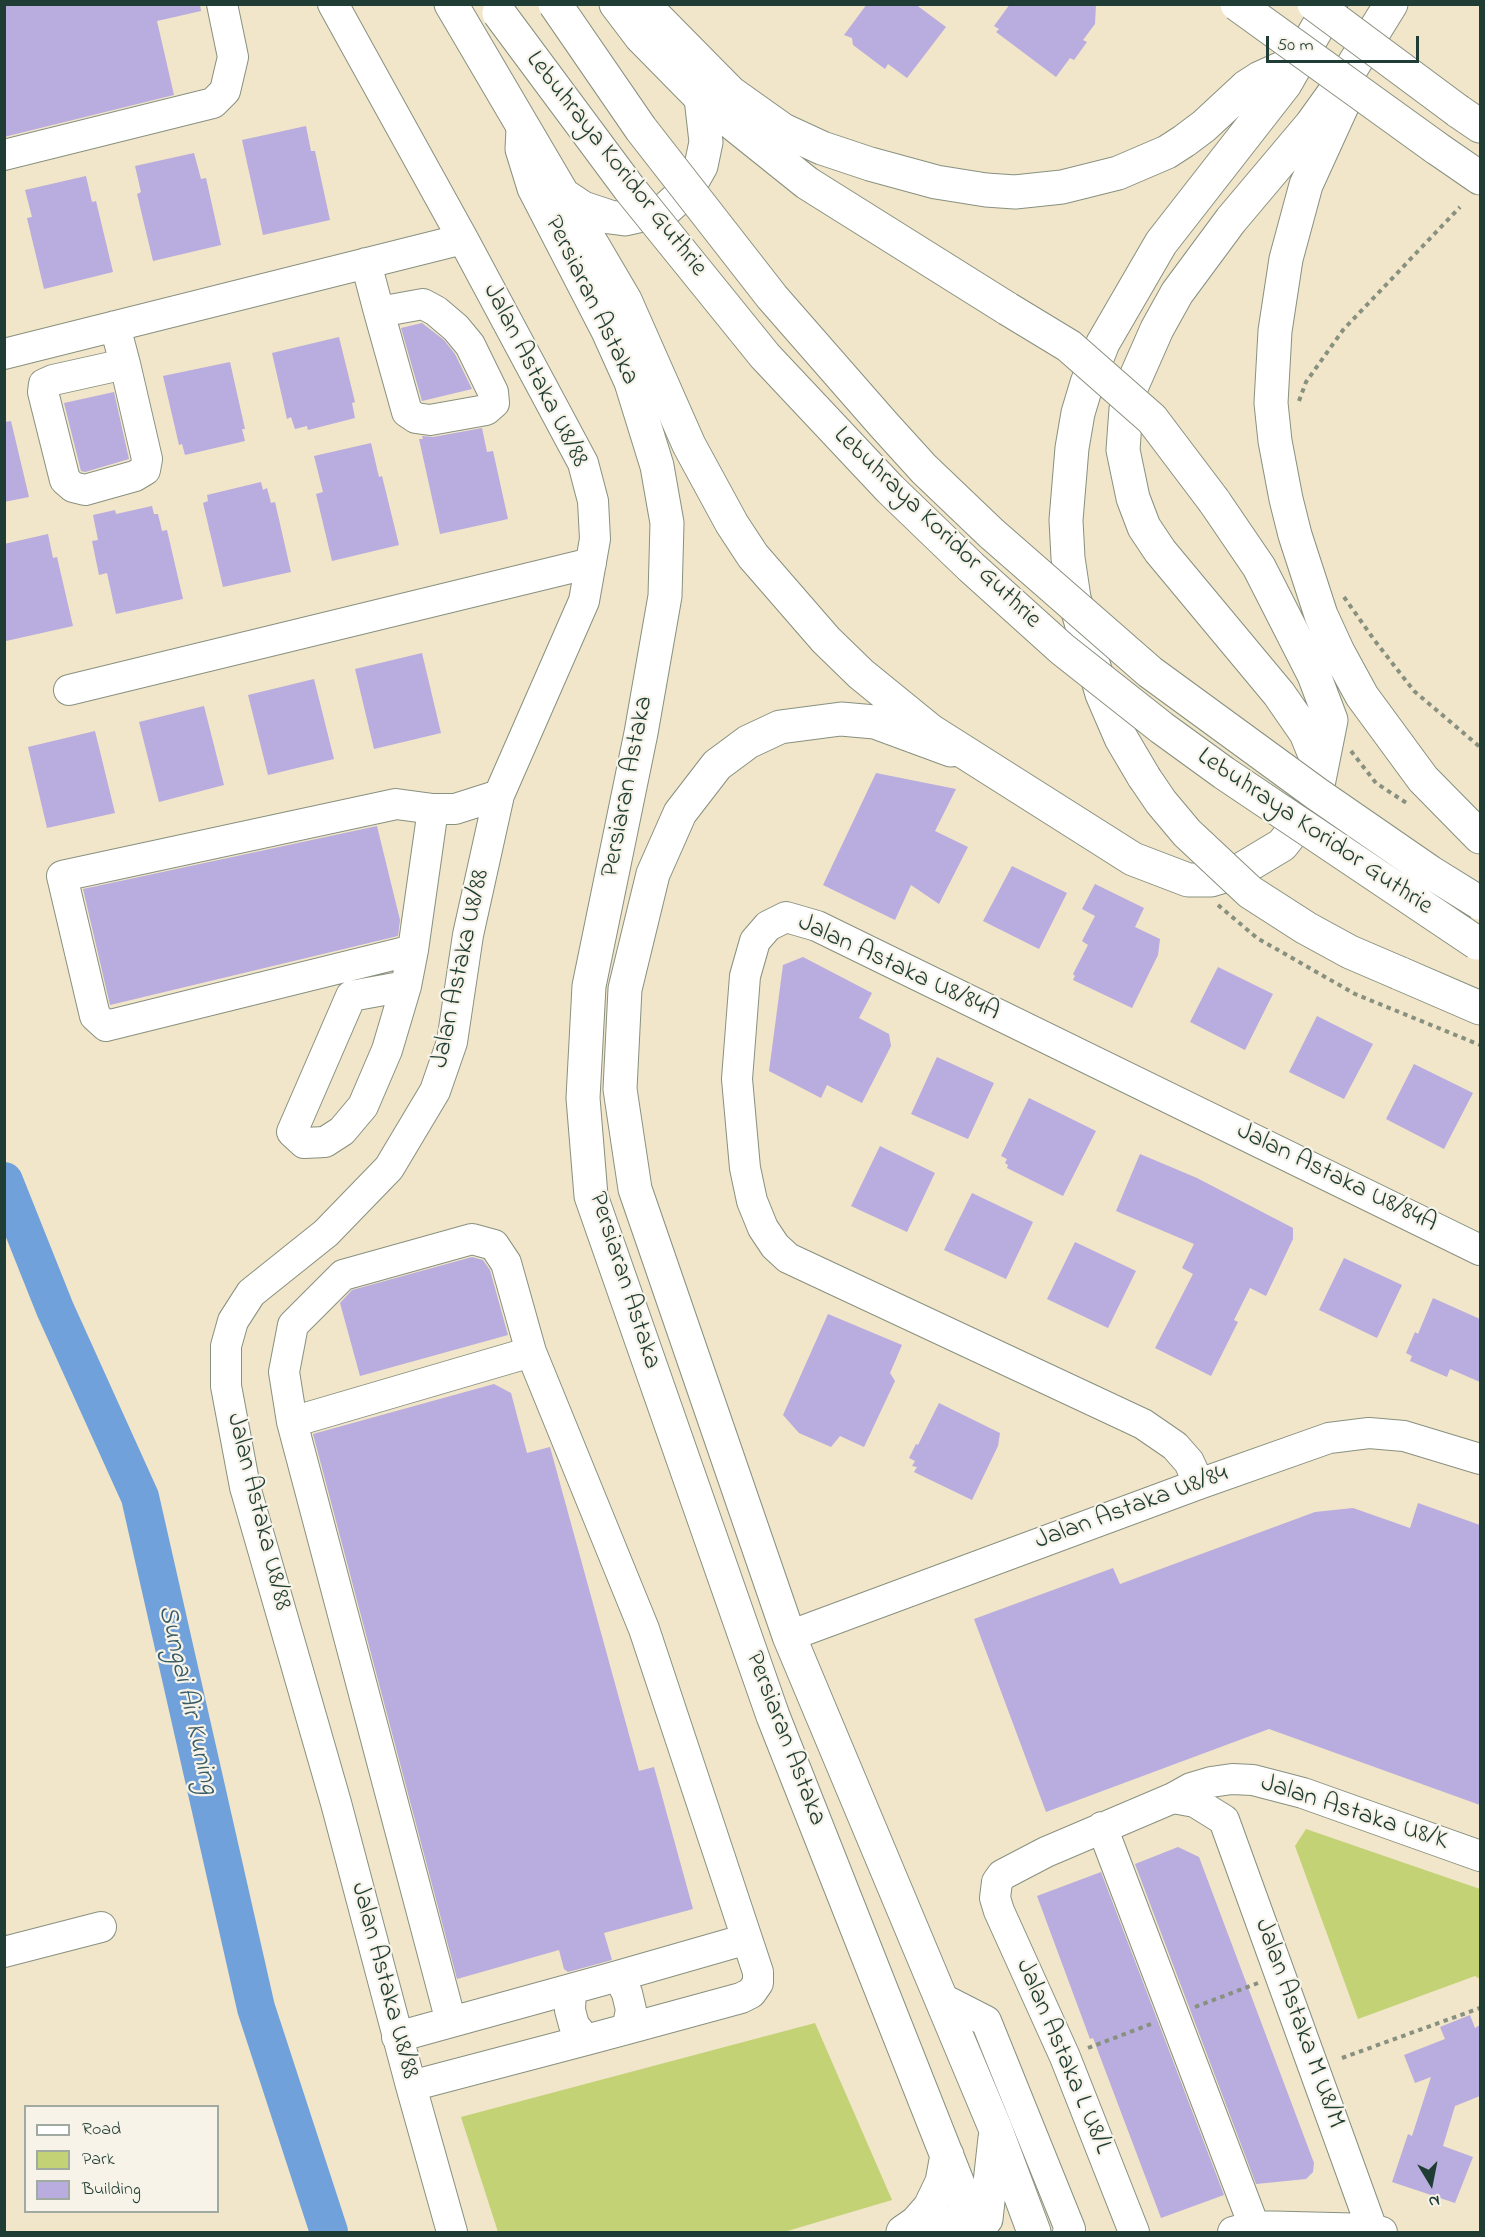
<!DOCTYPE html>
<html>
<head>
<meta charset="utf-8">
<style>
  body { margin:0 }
  #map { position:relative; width:1485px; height:2237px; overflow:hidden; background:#f1e5ca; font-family:"Indie Flower",sans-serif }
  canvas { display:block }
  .frame { position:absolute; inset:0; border:6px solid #1f3d34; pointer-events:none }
  .legend { position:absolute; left:24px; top:2105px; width:195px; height:108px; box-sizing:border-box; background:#f7f3e8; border:2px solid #a1aaa0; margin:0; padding:8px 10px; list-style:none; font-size:18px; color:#1f3d34 }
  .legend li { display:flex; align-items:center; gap:12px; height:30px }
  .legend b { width:30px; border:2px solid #a1aaa0 }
  .north { position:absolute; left:1401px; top:2153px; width:60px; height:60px; -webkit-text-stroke:4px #f7f3e8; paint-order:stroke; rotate:170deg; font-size:16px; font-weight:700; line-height:24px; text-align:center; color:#1f3d34 }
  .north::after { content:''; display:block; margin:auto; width:21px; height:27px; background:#1f3d34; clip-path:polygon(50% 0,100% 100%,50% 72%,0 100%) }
  .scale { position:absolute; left:1266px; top:36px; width:153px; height:27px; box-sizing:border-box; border:3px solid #1f3d34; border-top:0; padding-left:8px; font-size:18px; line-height:21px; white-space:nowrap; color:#1f3d34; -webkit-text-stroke:4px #f7f3e8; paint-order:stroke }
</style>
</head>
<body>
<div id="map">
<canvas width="1485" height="2237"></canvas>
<div class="frame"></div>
<ul class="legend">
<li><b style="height:8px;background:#fff"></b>Road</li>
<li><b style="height:16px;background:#c2d275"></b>Park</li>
<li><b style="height:16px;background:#b9acde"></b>Building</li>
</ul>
<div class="north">N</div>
<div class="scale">50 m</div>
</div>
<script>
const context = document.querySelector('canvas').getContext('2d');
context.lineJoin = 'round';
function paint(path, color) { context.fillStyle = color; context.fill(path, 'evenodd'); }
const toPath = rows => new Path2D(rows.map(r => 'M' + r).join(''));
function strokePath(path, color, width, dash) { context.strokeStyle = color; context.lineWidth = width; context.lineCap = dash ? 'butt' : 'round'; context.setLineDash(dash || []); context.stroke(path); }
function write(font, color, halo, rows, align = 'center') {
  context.font = font + ' "Indie Flower",sans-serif'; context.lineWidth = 4.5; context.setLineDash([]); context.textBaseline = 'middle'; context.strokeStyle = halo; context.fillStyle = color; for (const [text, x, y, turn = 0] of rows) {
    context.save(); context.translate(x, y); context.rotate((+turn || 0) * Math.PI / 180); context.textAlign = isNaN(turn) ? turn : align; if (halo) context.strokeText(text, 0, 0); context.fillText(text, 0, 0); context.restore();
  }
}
const green = toPath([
  [1306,1829,1480,1889,1480,1979,1475,1976,1358,2019,1295,1846],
  [815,2023,892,2200,784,2232,498,2232,461,2117]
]);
const river = toPath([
  [4,1181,55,1309,140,1497,256,2008,329,2232]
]);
const building = toPath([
  [4,4,200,4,201,11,157,21,174,95,4,137],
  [867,4,915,4,946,27,907,78,888,64,885,69,853,45,852,38,844,35],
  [1010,4,1096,4,1095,24,1083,40,1087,42,1074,60,1070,58,1056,77,996,32,999,29,994,26],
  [306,126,311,151,315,151,330,220,263,235,242,140],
  [194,153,201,179,206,178,221,245,153,261,137,194,141,192,135,166],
  [86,176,92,202,96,201,113,272,44,289,27,218,32,217,25,190],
  [422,323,444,340,455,354,472,389,422,401,401,328],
  [339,337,355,402,352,403,355,418,308,430,307,426,295,429,291,417,287,419,272,353],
  [230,362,245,429,242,429,245,441,185,455,182,444,179,445,163,376],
  [114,392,129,459,85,472,81,471,64,403],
  [11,421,29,497,4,502,4,422],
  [482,428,487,452,493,451,508,519,440,534,419,439,423,439,422,436,433,437],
  [371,443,379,477,382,476,399,545,332,561,316,494,323,492,314,456],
  [261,482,263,490,267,488,271,503,275,502,291,572,223,587,203,503,208,501,207,495],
  [152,506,154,514,158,514,162,531,167,530,183,599,116,614,107,573,99,575,92,541,98,540,93,515,115,510,116,514],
  [48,534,53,558,57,557,73,626,6,641,4,632,4,544],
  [422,653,441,733,374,749,355,669],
  [314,679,334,759,268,775,248,695],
  [204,706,224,785,159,802,139,722],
  [95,731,115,813,47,828,28,747],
  [876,773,956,789,935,831,968,847,939,904,911,885,895,920,823,885],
  [377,826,400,920,398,936,110,1005,83,889],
  [1012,866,1067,893,1039,949,983,921],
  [1095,884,1144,908,1135,927,1160,939,1158,955,1132,1008,1073,980,1075,976,1073,974,1088,945,1082,941,1095,916,1082,909],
  [803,957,872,993,859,1018,889,1034,891,1046,862,1103,827,1085,821,1098,769,1071,783,965],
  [1218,967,1273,994,1245,1050,1190,1022],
  [1317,1016,1373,1044,1344,1099,1289,1072],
  [937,1057,994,1083,968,1139,911,1114],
  [1414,1064,1473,1093,1444,1149,1386,1119],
  [1029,1098,1096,1131,1063,1196,1007,1168,1008,1165,1005,1163,1007,1159,1001,1156],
  [880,1146,935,1173,907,1232,851,1206],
  [1140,1154,1197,1178,1293,1228,1293,1239,1266,1296,1250,1288,1234,1320,1238,1322,1211,1376,1155,1348,1193,1274,1182,1268,1194,1244,1116,1211],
  [972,1193,1033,1222,1006,1279,944,1250],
  [1075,1242,1136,1271,1108,1328,1047,1299],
  [472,1257,483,1260,490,1270,508,1335,360,1376,340,1303,352,1290],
  [1344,1258,1402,1285,1377,1338,1319,1310],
  [1433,1298,1480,1319,1480,1382,1450,1369,1447,1377,1410,1361,1412,1356,1406,1353,1415,1332,1418,1334],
  [828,1314,902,1345,890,1373,895,1381,864,1447,840,1436,831,1447,799,1433,783,1415],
  [494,1384,511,1393,527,1453,550,1447,639,1771,654,1767,693,1909,604,1933,612,1960,568,1972,564,1969,559,1950,457,1979,313,1434],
  [939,1403,1000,1433,998,1446,972,1500,914,1472,917,1467,912,1466,915,1461,909,1458,916,1444,918,1445],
  [1418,1503,1480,1525,1480,1805,1269,1729,1046,1812,974,1619,1113,1568,1120,1584,1315,1512,1353,1508,1410,1528],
  [1178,1847,1199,1857,1314,2163,1313,2172,1306,2179,1256,2184,1135,1864],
  [1101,1872,1224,2195,1161,2218,1093,2038,1090,2039,1037,1896],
  [1470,2015,1475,2028,1480,2025,1480,2096,1455,2106,1443,2146,1473,2157,1455,2203,1392,2182,1408,2134,1412,2136,1431,2077,1415,2083,1404,2055,1445,2039,1440,2027]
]);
const path = toPath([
  [1299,401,1306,382,1343,330,1460,207],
  [1344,597,1375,641,1414,691,1480,747],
  [1351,751,1376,783,1408,804],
  [1218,905,1257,938,1355,994,1480,1045],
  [1195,2007,1258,1983],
  [1088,2048,1151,2024],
  [1342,2058,1480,2008]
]);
const minor = toPath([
  [333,4,463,239,583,463,593,501,595,539,584,601,499,795,468,935,452,1042,435,1091,389,1168,326,1233,251,1293,233,1321,226,1346,226,1386,245,1487,336,1803,411,2086,452,2232],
  [4,155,213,103,225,91,233,57,222,4],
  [366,263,379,312,407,412,416,418,430,420,486,410,494,403,493,392,470,345,456,328,436,311,423,304,379,312],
  [115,326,125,364,147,459,145,470,135,476,85,490,73,487,65,480,43,392,44,384,53,380,125,364],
  [4,354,463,239],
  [69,690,591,563],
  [413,950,106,1026,95,1016,62,876,396,804,433,809,455,809,499,795],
  [406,986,351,996,292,1132,304,1143,325,1142,342,1131,363,1106,387,1050,406,986,413,950,433,809],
  [292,1422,531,1352],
  [1199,1484,1189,1462,1175,1446,1143,1424,788,1258,775,1246,763,1228,752,1201,745,1168,737,1079,745,976,755,941,768,926,786,917,817,926,1480,1250],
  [789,1636,1199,1484,1329,1438,1369,1433,1404,1436,1480,1459],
  [1173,1798,1195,1802,1224,1820,1372,2229],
  [1102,1827,1254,2226],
  [4,1952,101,1927],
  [618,1976,627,1993,631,2010,627,2029,586,2040,574,2025,570,2010,571,1989,618,1976],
  [618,1976,747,1939],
  [941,1998,986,2021,1070,2229,1068,2232],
  [451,2022,292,1422,284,1372,293,1325,343,1275,472,1239,494,1245,506,1263,531,1352,644,1629,758,1972,758,1983,751,1993,741,1998,627,2029],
  [397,2037,571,1989],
  [411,2086,586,2040],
  [910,2232,971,2216],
  [1134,2232,1065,2057,999,1911,995,1898,997,1882,1002,1875,1046,1852,1173,1798,1191,1788,1211,1782,1232,1779,1253,1780,1303,1793,1480,1856],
  [1233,2232,1254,2226,1372,2229,1382,2232]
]);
const major = toPath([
  [1458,111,1480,126],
  [523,129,522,149,534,188,608,331,631,382,657,466,667,523,665,596,641,733,589,986,583,1098,591,1196,773,1716,977,2232],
  [1435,147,1480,178],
  [951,750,875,722,841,719,780,727,748,742,717,765,680,813,653,874,625,989,620,1089,635,1189,789,1636,996,2130,1034,2232],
  [976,2230,986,2219,995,2138],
  [903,2232,916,2223,930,2207,942,2182,947,2155]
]);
const highway = toPath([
  [451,4,625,300,689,445,732,524,753,556,826,640,861,674,931,731,1133,859,1188,880,1211,880,1237,872,1282,845,1304,817,1318,785,1331,720,1314,675,1259,567,1214,501],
  [616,4,641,37,701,98,807,183,1008,309],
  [643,4,731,93,783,130,822,148,870,164,936,182,986,190,1015,192,1062,187,1118,173,1167,152,1184,141,1204,126,1246,87,1260,78,1300,60],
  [1342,106,1306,185,1286,259,1275,331,1271,403,1275,441,1286,499,1295,535,1321,615,1338,652,1362,696,1423,779,1480,837],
  [565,196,583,208,610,217,625,219,665,210,688,189,701,166,706,142,701,98],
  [1321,770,1306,733,1279,694,1160,551,1144,527,1133,498,1123,450,1126,409,1131,388,1157,329,1177,293,1231,220,1311,125,1349,72,1391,4],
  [1144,777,1121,738,1102,694,1074,598,1068,558,1066,520,1072,448,1078,413,1087,383,1103,343,1161,243,1285,84,1331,4],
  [1399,973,1480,1008]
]);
const majorBridge = toPath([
  [1237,4,1435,147],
  [1314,4,1458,111]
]);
const highwayBridge = toPath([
  [555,4,641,129,772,297,884,425,924,469,991,533,1150,672,1317,794,1430,872,1480,903],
  [499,13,629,188,765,356,890,489,971,567,1062,649,1162,728,1224,773,1477,943],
  [1008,309,1069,346,1152,419,1214,501],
  [1144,777,1161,802,1187,833,1250,892,1306,928,1350,952,1399,973]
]);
const streetNames = [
  ["Lebuhraya Koridor Guthrie",615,165,52],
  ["Persiaran Astaka",590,301,64],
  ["Jalan Astaka U8/88",534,376,63],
  ["Lebuhraya Koridor Guthrie",936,529,44],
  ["Persiaran Astaka",629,787,-79],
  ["Lebuhraya Koridor Guthrie",1314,833,34],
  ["Jalan Astaka U8/88",462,969,-78],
  ["Jalan Astaka U8/84A",898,969,25],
  ["Jalan Astaka U8/84A",1336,1179,26],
  ["Persiaran Astaka",623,1281,72],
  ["Jalan Astaka U8/84",1132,1509,-20],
  ["Jalan Astaka U8/88",257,1512,76],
  ["Persiaran Astaka",784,1739,69],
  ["Jalan Astaka U8/K",1354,1814,18],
  ["Jalan Astaka U8/88",383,1981,75],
  ["Jalan Astaka M U8/M",1298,2024,70],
  ["Jalan Astaka L U8/L",1062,2057,67]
];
const waterNames = [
  ["Sungai Air Kuning",186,1700,77]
];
paint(green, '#c2d275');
strokePath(river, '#70a1db', 38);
paint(building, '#b9acde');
strokePath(minor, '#88917f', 32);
strokePath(major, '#88917f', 35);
strokePath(highway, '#88917f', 35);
strokePath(path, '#88917f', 4, [4.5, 4.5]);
strokePath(minor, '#fff', 30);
strokePath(major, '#fff', 33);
strokePath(highway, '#fff', 33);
strokePath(majorBridge, '#88917f', 35, []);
strokePath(highwayBridge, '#88917f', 35, []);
strokePath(majorBridge, '#fff', 33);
strokePath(highwayBridge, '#fff', 33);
write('26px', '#1f3d34', '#f7f3e8', streetNames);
write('italic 27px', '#375b66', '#f7f3e8', waterNames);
</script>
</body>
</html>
